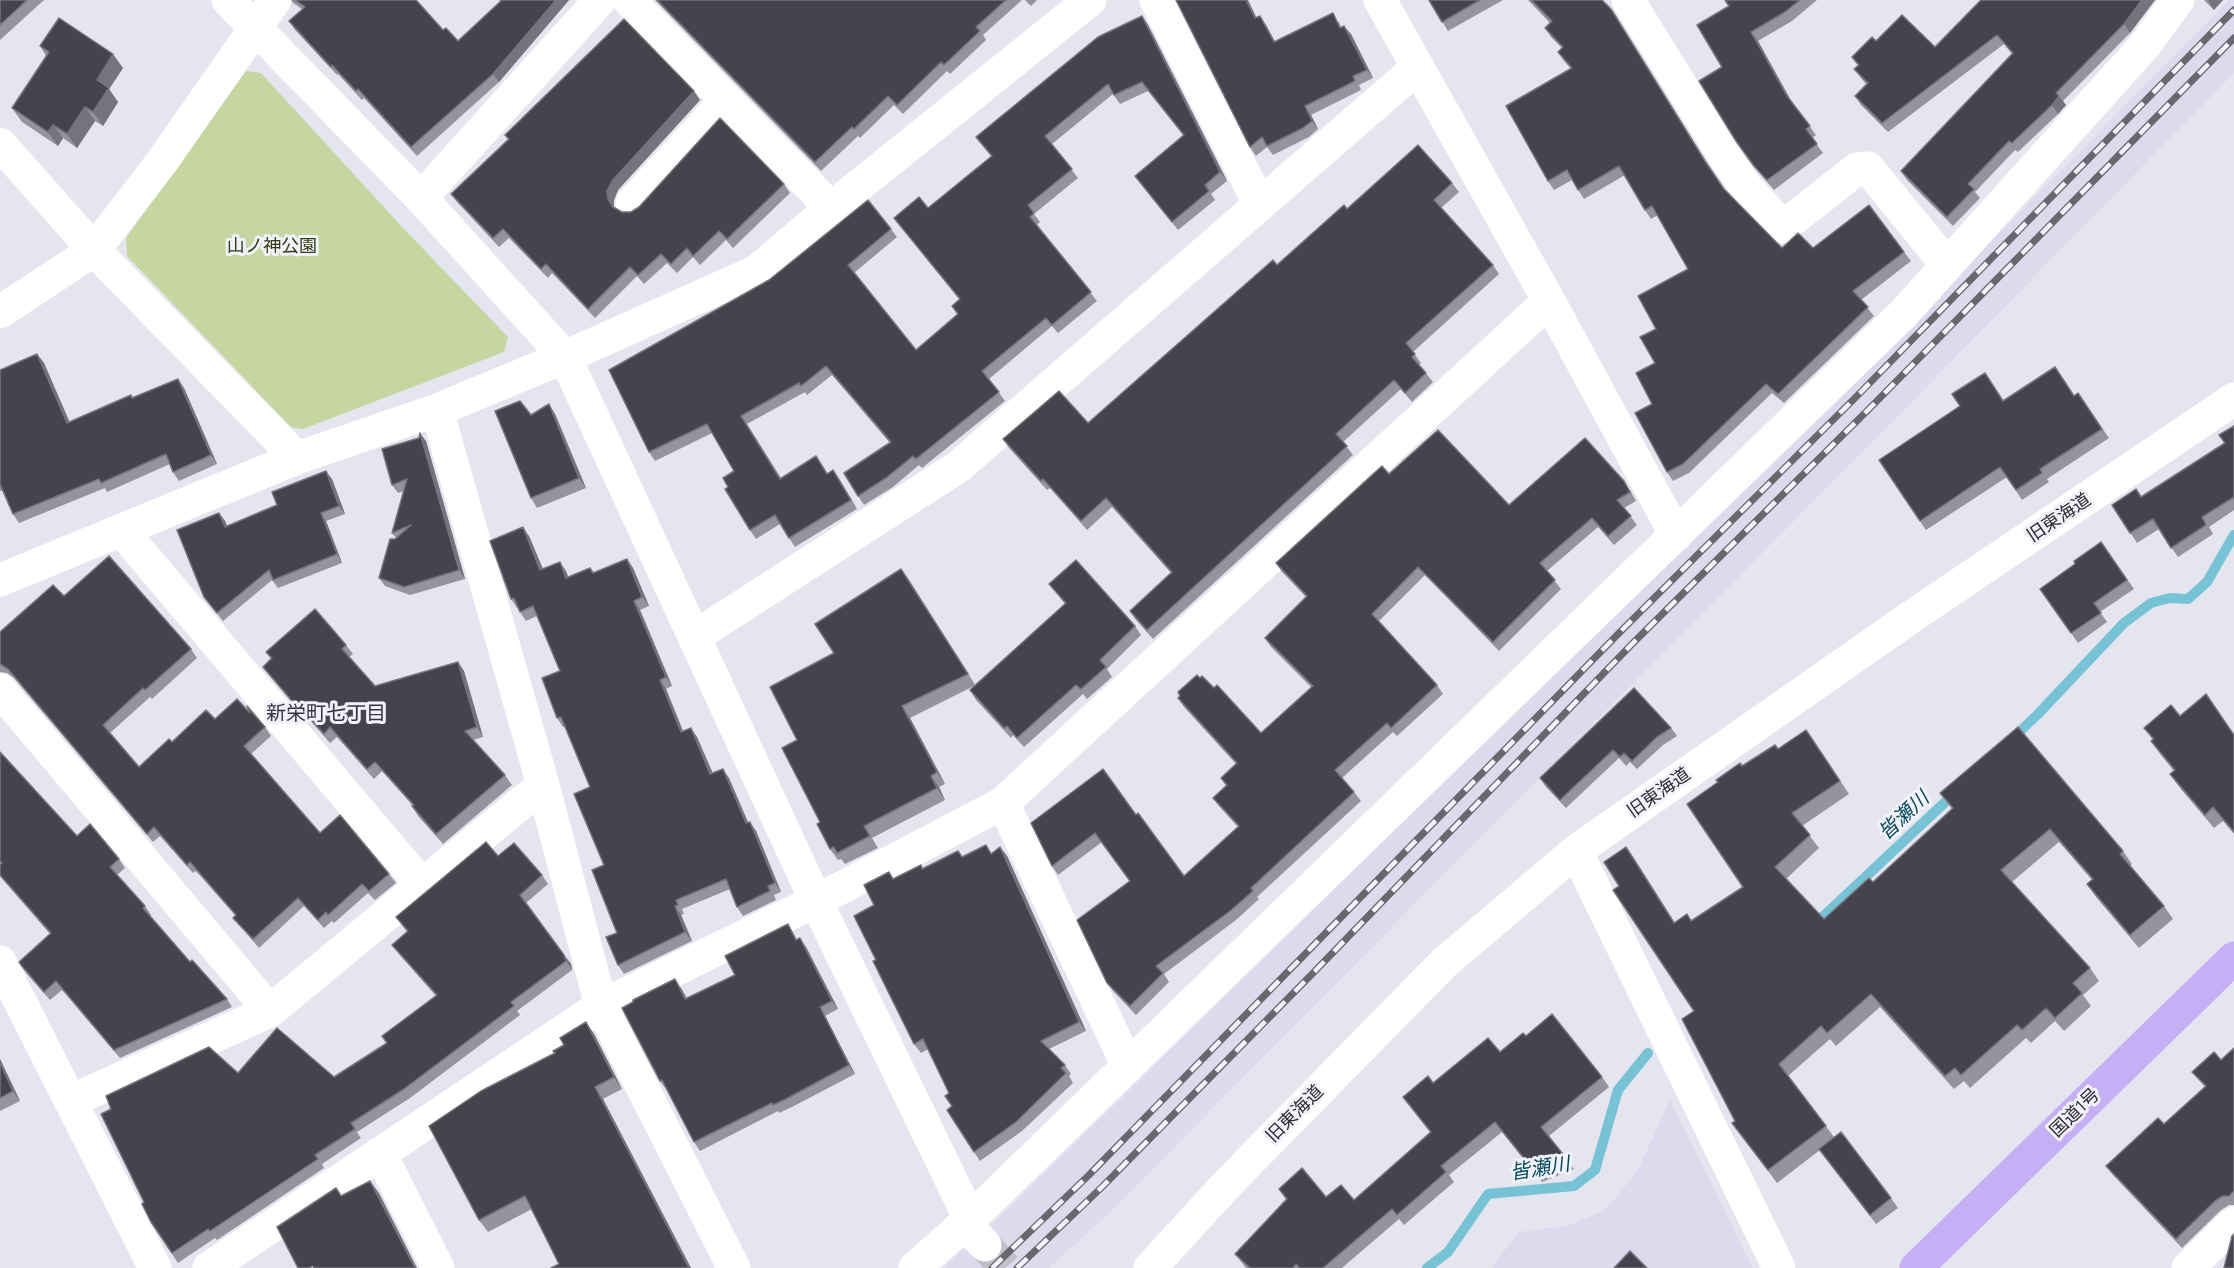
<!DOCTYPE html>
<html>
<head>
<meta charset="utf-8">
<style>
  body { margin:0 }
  canvas { display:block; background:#e5e5ef }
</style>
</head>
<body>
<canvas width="2234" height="1268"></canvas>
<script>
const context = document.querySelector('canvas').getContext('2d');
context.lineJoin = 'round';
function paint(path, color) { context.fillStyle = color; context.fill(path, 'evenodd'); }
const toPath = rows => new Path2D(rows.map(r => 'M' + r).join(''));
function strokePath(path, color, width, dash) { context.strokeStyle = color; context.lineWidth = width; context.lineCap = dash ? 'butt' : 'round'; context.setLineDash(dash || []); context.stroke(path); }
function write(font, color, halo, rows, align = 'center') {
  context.font = font + ' Quicksand,"Noto Sans JP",sans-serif'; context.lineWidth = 6; context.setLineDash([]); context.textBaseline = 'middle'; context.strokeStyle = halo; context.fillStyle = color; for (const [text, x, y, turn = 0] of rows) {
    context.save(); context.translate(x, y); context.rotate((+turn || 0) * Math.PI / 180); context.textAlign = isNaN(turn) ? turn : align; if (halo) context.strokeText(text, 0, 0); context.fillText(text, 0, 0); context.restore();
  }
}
const built = toPath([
  [2229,0,2234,0,2234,73,1887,427,1110,1212,1049,1268,944,1268,964,1249,976,1254,991,1233,992,1225,1902,332],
  [1670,1100,1753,1268,1492,1268,1518,1232,1567,1226,1605,1210,1637,1172]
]);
const green = toPath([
  [246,71,261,73,403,228,508,337,504,352,303,429,291,427,127,256,126,238]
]);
const stream = toPath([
  [2011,740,2038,714,2124,623,2151,603,2170,598,2188,599,2207,582,2234,535],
  [1812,927,1956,792],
  [1427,1268,1448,1252,1488,1194,1574,1186,1595,1170,1618,1090,1648,1053]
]);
const minorTunnel = toPath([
  [985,1245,1005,1268]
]);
const minor = toPath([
  [228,0,421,198,565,357,816,901,970,1219],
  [629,0,831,208],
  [1156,0,1260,205],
  [1380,0,1549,301,1676,535],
  [1628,0,1727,160,1746,187,1783,227,1857,169,1868,168,1947,265],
  [0,144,94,250,297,458],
  [421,198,600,0],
  [632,203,726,100],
  [0,312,94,250,161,163,275,0],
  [437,410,543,785,601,1006,734,1268],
  [122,531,422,885],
  [0,580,297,458,437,410,565,357,757,271,831,208,1090,0],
  [694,637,958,467,1418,67],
  [0,690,270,1011],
  [1003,803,1128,1066],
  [1576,851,1779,1268],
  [0,962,155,1268],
  [71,1101,270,1011,543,785],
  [380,1153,438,1268],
  [964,1224,985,1245],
  [209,1268,601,1006,816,901,1003,803,1549,301],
  [915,1268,970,1219,1903,314,2145,45,2178,0],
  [1150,1268,1231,1180,1444,963,1576,851,1911,617,2234,399],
  [2188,1268,2234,1223]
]);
const highway = toPath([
  [1916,1268,2234,958]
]);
const rail = toPath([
  [992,1268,1089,1175,1621,631,1857,396,2234,10],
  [1017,1268,1102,1187,1316,970,1633,643,1870,408,2234,38]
]);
const wall = toPath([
  [0,0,44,0,0,40],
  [291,0,416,0,443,30,458,41,501,2,499,0,569,0,499,82,417,156,364,98,362,100,338,74,337,75,295,30,289,21,302,9,293,3],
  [655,0,1022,0,983,35,986,40,950,74,947,71,903,114,894,105,860,138,858,136,821,171],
  [1025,0,1037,0,1031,6],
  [1429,0,1503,0,1448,31],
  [1528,0,1602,0,1611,9,1617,18,1711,170,1724,189,1782,248,1813,248,1904,252,1911,261,1861,300,1874,316,1784,403,1772,393,1689,473,1673,481,1667,472,1652,404,1655,363,1656,329,1688,269,1658,215,1651,219,1645,210,1625,175,1584,199,1572,180,1554,190,1548,181,1571,69,1564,61,1558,52,1562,48,1551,37,1545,28,1550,23],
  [1725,0,1817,0,1792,21,1758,41,1792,102,1816,135,1812,138,1823,153,1774,190,1761,175,1736,141,1722,67,1729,6],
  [1981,0,2155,0,2130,33,2063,101,2066,105,2058,114,2018,152,2015,150,1975,192,1980,198,1953,226,1907,180,1901,171,2012,54,2004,44,1888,132,1861,105,1855,96,1866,84,1861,78,1854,69,1858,66,1852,57,1876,41,1935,47],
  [2204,0,2223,0,2214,10],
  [1142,16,1148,25,1227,181,1211,194,1215,200,1178,230,1135,176,1183,135,1148,91,1120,104,1113,94,1052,144,1078,178,1034,214,1040,222,1037,225,1097,301,1058,333,1052,326,989,379,1005,401,922,468,919,465,893,487,864,505,858,496,890,443,832,375,807,395,805,392,747,424,781,478,828,473,833,470,857,509,795,547,780,524,756,539,750,530,728,487,734,471,712,433,655,461,649,452,609,370,891,229,897,237,854,273,916,350,957,314,952,306,960,300,894,218,928,208,991,156,976,137],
  [1260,16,1266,25,1275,42,1339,22,1341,27,1351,34,1373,78,1359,85,1361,90,1311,115,1318,129,1309,137,1273,155,1267,147,1256,156,1250,147,1256,18],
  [40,46,123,68,109,89,118,102,103,126,95,121,77,148,63,138,58,146,22,122,12,108,46,56],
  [700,100,618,190,614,200,614,208,622,212,631,212,784,184,790,193,733,248,726,240,700,265,693,257,677,273,667,263,644,284,637,276,595,318,552,273,548,278,509,238,499,247,458,203,451,194,508,139,505,135],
  [1452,183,1459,192,1441,208,1493,265,1499,274,1413,352,1421,363,1419,365,1433,382,1412,402,1401,389,1343,442,1353,455,1153,639,1136,620,1130,611,1171,573,1112,507,1087,530,1050,488,1047,490,1009,448,1003,439,1088,423,1277,265,1347,209],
  [37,354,44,363,69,422,133,398,184,388,217,464,179,481,173,472,170,464,107,492,105,488,19,523,13,514,3,490,0,491,0,370],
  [2078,393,2109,438,2047,479,2049,482,2022,500,2007,477,1926,530,1879,460,2004,401,2074,396],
  [555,414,586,488,537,508,531,498,531,415],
  [2234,426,2234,510,2209,527,2213,534,2178,557,2159,529,2137,543,2112,505,2142,496,2225,443],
  [426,441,465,579,410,595,385,586,379,578,396,538,392,533,404,491,398,493,392,485],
  [1389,474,1509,505,1630,490,1636,501,1624,508,1637,525,1614,545,1598,527,1547,571,1561,589,1499,651,1425,575,1379,621,1437,685,1443,694,1397,736,1393,732,1342,778,1354,792,1361,801,1257,897,1259,899,1236,920,1164,974,1169,982,1136,1015,1114,992,1107,983,1130,881,1102,842,1058,875,1052,866,1031,823,1136,815,1184,876,1238,827,1219,806,1213,798,1226,786,1221,778,1236,764,1184,707,1178,698,1214,688,1261,733,1311,687,1271,647,1265,638,1306,597,1282,572,1276,563],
  [332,479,345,514,326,521,342,563,278,588,272,580,223,621,204,597,219,513,225,521,227,526,277,505],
  [529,536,543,569,566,571,568,577,590,568,594,573,627,559,633,568,649,606,640,610,672,686,666,689,683,731,697,737,713,774,729,778,748,822,756,831,781,892,774,895,776,900,743,916,737,907,730,889,682,909,684,914,681,915,692,941,624,974,618,965,617,933,590,787,565,727,563,727,557,718,560,671,537,616,526,621,520,612,518,607,517,608,511,599],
  [2101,542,2134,589,2100,612,2107,622,2078,643,2040,589,2075,564],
  [901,569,975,685,1065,604,1049,584,1135,626,1141,635,1107,669,1112,677,1087,699,1083,694,1024,747,1013,735,1011,738,976,700,970,690,974,686,910,718,945,784,939,787,945,800,872,838,878,848,845,864,841,859,838,860,830,849,820,822,797,740],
  [64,596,191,649,197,658,152,699,150,697,110,733,139,767,172,742,215,719,250,713,265,727,271,736,251,754,320,833,389,874,396,883,375,900,368,893,334,923,332,921,324,928,304,906,259,948,240,926,233,918,236,916,196,871,193,873,160,836,153,842,14,678,7,673,0,672,0,632],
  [346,645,353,654,349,657,375,686,458,662,464,671,483,737,473,740,505,775,512,785,443,844,418,816,412,806,413,806,382,771,374,779,337,737,330,743,301,710,299,711,270,676,263,667,271,659,266,652],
  [2180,716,2234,735,2234,834,2223,821,2214,828,2180,788,2170,774,2174,771,2161,755,2151,741,2153,740,2144,728],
  [1671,728,1677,736,1663,745,1637,769,1630,762,1626,766,1619,758,1566,808,1546,787,1540,778],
  [1806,730,1849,794,1802,826,1819,848,1786,879,1824,919,1873,882,1952,809,1940,793,2123,851,2132,864,2130,866,2164,906,2173,919,2139,948,2096,897,2087,884,2092,880,2059,842,2012,882,2090,968,2099,981,2083,995,2091,1006,2064,1031,2055,1021,2031,1043,2026,1038,1970,1088,1964,1081,1954,1089,1880,1007,1836,1046,1830,1039,1788,1076,1834,1137,1891,1198,1898,1208,1876,1224,1820,1150,1777,1183,1732,1123,1735,1121,1694,1011,1619,886,1635,860,1675,923,1691,921,1743,887,1742,766,1778,749],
  [0,752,77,836,119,859,125,868,117,875,145,906,151,915,150,916,190,962,227,999,232,1007,120,1058,62,990,50,1000,27,974,21,965,50,934,0,876,0,865,1,864,0,863],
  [1000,847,1007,856,1086,1031,1049,1049,1065,1065,1071,1074,1069,1076,1073,1083,1022,1131,980,1161,974,1152,952,1106,949,1093,928,1049,921,1053,914,1044,876,960,874,905,894,879,921,865,923,869,962,856,992,853],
  [498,856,542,875,548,884,526,903,571,964,572,970,517,1011,520,1015,410,1098,357,1132,361,1138,322,1164,324,1168,217,1240,215,1238,178,1263,151,1222,144,1202,238,1073,334,1077,387,1044,436,996,399,954,392,945,407,932,396,917],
  [788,924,797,940,806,947,838,1009,825,1016,855,1074,792,1107,779,1113,778,1111,700,1151,694,1142,667,1089,666,1089,660,1081,681,988,687,998,735,975],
  [586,1022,594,1034,622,1089,603,1099,691,1268,551,1268,559,1264,532,1209,488,1232,479,1220,555,1053,564,1045],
  [1526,1036,1602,1077,1609,1087,1549,1136,1574,1169,1542,1182,1502,1132,1449,1175,1454,1182,1404,1225,1399,1219,1342,1268,1246,1268,1243,1264,1235,1254,1286,1199,1279,1189,1326,1197,1354,1200,1430,1132,1403,1097,1500,1052],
  [2234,1048,2234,1205,2229,1205,2221,1210,2182,1248,2113,1175,2106,1166,2164,1124,2205,1087,2192,1072,2221,1060],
  [0,1059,20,1101,0,1111]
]);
const shadedWall = toPath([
  [556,0,569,0,499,82,493,74],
  [1246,0,1248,0,1261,27,1255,18],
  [2142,0,2155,0,2130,33,2124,24],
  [2209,0,2223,0,2214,10,2208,1],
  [1611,9,1617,18,1711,170,1705,161],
  [1142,16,1148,25,1227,181,1220,172],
  [1260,16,1266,25,1280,51,1274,42],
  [1344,26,1351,34,1373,78,1367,70],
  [1751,32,1758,41,1793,105,1787,96],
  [113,54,123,68,109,89,118,102,103,126,93,112,97,80],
  [694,91,700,100,618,190,614,200,614,208,619,216,608,199,607,191,612,181],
  [2059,96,2066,105,2058,114,2052,105],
  [1305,106,1311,115,1318,129,1312,121],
  [85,107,95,121,77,148,67,134],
  [53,125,63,138,58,146,48,132],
  [37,354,44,363,74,432,67,423],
  [178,379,184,388,217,464,211,455],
  [549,404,555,414,586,488,579,478],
  [420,433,426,441,465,579,459,570],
  [833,470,839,479,857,509,851,500],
  [326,471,332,479,345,514,339,506],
  [219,513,225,521,231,535,225,527],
  [321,513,326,521,342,563,337,554],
  [523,527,529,536,547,579,540,570],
  [627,559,633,568,649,606,642,597],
  [560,562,566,571,572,587,566,578],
  [901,569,909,580,976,686,968,674],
  [634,601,640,610,672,686,666,677],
  [458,662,464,671,483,737,477,727],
  [660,680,666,689,687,741,681,732],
  [902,706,910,718,945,784,937,772],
  [691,728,697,737,717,783,710,774],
  [723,769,729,778,752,832,746,823],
  [931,776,939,787,945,800,937,788],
  [750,822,756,831,781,892,775,883],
  [1000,847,1007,856,1086,1031,1079,1022],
  [1626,847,1635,860,1683,936,1674,923],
  [675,906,681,915,692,941,685,932],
  [800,938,806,947,838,1009,832,1001],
  [564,955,571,964,572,970,566,961],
  [675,979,681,988,691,1007,685,999],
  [820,1007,825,1016,855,1074,849,1065],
  [586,1022,594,1034,622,1089,614,1077],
  [0,1059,20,1101,13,1091,0,1063],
  [595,1087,603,1099,691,1268,689,1268],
  [370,1181,379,1193,417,1268,415,1268]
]);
const building = toPath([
  [0,0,27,0,0,25,0,0],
  [295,0,416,0,443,30,446,28,458,41,502,0,556,0,493,74,411,147,358,89,356,91,332,65,331,67,289,21,305,7,295,0],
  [657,0,1006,0,976,27,980,31,944,65,941,62,897,105,888,96,854,129,852,127,815,162,657,0],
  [1176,0,1246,0,1255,18,1260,16,1274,42,1333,13,1340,28,1344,26,1367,70,1353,76,1355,81,1305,106,1312,121,1303,128,1267,146,1262,137,1250,147,1176,0],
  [1429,0,1480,0,1442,22,1429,0],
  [1531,0,1602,0,1611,9,1705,161,1724,189,1782,248,1798,233,1813,248,1869,205,1904,252,1853,291,1868,307,1778,394,1766,384,1683,464,1667,472,1635,413,1652,404,1636,373,1655,363,1640,337,1656,329,1638,296,1688,269,1652,206,1645,210,1619,166,1578,190,1567,170,1548,181,1506,106,1572,68,1558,52,1563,47,1545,28,1552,21,1531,0],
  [1725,0,1800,0,1785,12,1751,32,1787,96,1810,126,1806,129,1817,144,1767,180,1754,166,1736,141,1699,81,1722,67,1697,25,1729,6,1725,0],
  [1981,0,2142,0,2124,24,2056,93,2059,96,2052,105,2012,143,2009,141,1968,184,1974,189,1947,217,1901,171,2013,53,1997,35,1882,123,1855,96,1868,83,1854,69,1859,65,1852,57,1872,37,1876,41,1902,15,1935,47,1981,0],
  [1142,16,1220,172,1205,185,1209,191,1172,222,1135,176,1184,135,1142,82,1114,95,1108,84,1045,136,1072,169,1028,205,1034,213,1030,217,1091,292,1052,325,1046,318,982,371,999,392,916,459,913,456,886,478,858,496,844,473,891,442,826,366,801,386,799,383,741,416,780,479,816,456,827,474,833,470,851,500,789,538,775,515,750,530,725,489,728,487,723,478,734,471,707,424,649,452,609,370,769,280,868,200,891,229,848,265,916,350,958,314,952,306,960,299,894,218,919,197,928,208,992,156,976,137,1098,37,1142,16],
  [59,18,113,54,97,80,109,88,93,112,85,107,67,134,53,125,48,132,12,108,49,52,40,46,59,18],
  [624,19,694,91,612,181,607,191,608,199,613,207,622,212,631,212,639,207,720,118,784,184,727,239,719,231,693,256,687,248,671,264,661,254,638,275,630,267,588,309,546,264,541,269,503,229,493,238,451,194,509,139,505,135,624,19],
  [1418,145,1452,183,1434,200,1493,265,1406,343,1415,354,1412,357,1426,373,1405,393,1394,380,1336,434,1347,446,1147,630,1130,611,1172,572,1106,498,1081,521,1043,479,1041,481,1003,439,1059,391,1088,423,1273,260,1277,265,1344,205,1347,209,1418,145],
  [37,354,67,423,131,395,132,398,178,379,211,455,173,472,166,454,101,483,99,479,13,514,0,484,0,370,37,354],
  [2055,367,2074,396,2078,393,2102,429,2040,469,2042,473,2016,490,2000,467,1920,521,1879,460,1960,406,1952,394,1985,373,2003,401,2055,367],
  [520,401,531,415,549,404,579,478,531,498,495,411,520,401],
  [2234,426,2234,497,2202,517,2206,525,2171,548,2153,519,2130,533,2112,505,2136,489,2141,497,2225,443,2219,435,2234,426],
  [1438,430,1509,505,1585,438,1624,481,1630,492,1617,500,1631,516,1608,536,1592,518,1540,563,1555,580,1493,642,1418,567,1372,614,1437,685,1391,728,1387,723,1335,770,1354,792,1251,888,1253,891,1230,911,1156,966,1163,973,1130,1006,1107,983,1077,920,1130,881,1095,833,1052,866,1031,823,1103,769,1136,815,1138,813,1184,876,1239,826,1213,798,1227,785,1221,778,1237,763,1178,698,1180,696,1178,692,1197,675,1200,678,1202,676,1214,688,1217,685,1261,733,1313,686,1265,638,1307,596,1276,563,1372,475,1382,466,1389,474,1438,430],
  [420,433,459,570,404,587,379,578,390,539,395,539,411,525,392,533,407,479,392,485,382,449,419,438,420,433],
  [326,471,339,506,321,513,337,554,273,580,269,570,217,613,204,597,177,530,219,513,225,527,277,505,272,492,326,471],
  [523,527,540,570,560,562,566,578,590,568,593,573,627,559,642,597,634,601,666,677,660,680,681,732,691,728,710,774,723,769,746,823,750,822,775,883,768,886,770,891,737,907,726,879,676,900,678,905,675,906,685,932,618,965,606,937,617,933,592,870,604,865,574,794,590,787,561,717,557,718,542,678,560,671,533,606,520,612,514,598,511,599,490,541,523,527],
  [2101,542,2127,580,2094,603,2101,613,2071,633,2040,589,2075,564,2074,561,2101,542],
  [109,556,191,649,145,690,143,688,103,725,139,767,169,739,172,742,206,710,215,719,237,699,250,713,247,706,265,727,244,746,320,833,340,815,389,874,369,891,362,884,328,915,326,912,318,920,298,898,253,939,233,918,236,915,190,862,187,865,154,827,147,834,8,669,0,664,0,632,53,585,64,596,109,556],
  [1076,560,1135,626,1100,660,1106,667,1081,689,1076,685,1017,738,1007,726,1004,728,970,690,1066,603,1049,584,1076,560],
  [901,569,968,674,902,706,937,772,931,776,937,788,864,826,870,836,837,853,834,847,830,849,817,824,820,822,782,748,797,740,770,687,834,653,815,624,901,569],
  [315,609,346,645,342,649,375,686,458,662,477,727,465,731,505,775,436,834,412,806,414,805,375,762,367,769,330,727,324,734,294,701,293,702,263,667,272,658,266,652,315,609],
  [1634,688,1671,728,1657,737,1632,761,1624,753,1620,757,1613,750,1560,800,1540,778,1634,688],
  [2206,694,2234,735,2234,832,2213,807,2205,815,2170,774,2175,770,2151,741,2154,739,2144,728,2171,705,2180,716,2206,694],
  [2018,727,2123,851,2120,854,2164,906,2130,935,2087,884,2093,879,2050,829,2001,870,2090,968,2073,983,2082,993,2055,1018,2046,1008,2022,1030,2017,1025,1961,1075,1955,1068,1945,1076,1871,994,1827,1033,1821,1026,1779,1064,1826,1126,1768,1170,1732,1123,1735,1121,1682,1019,1694,1011,1613,890,1619,886,1604,862,1626,847,1674,923,1687,914,1691,921,1743,887,1687,804,1718,782,1716,780,1740,763,1742,766,1775,745,1778,749,1806,730,1840,781,1792,813,1810,835,1775,867,1824,919,1869,878,1873,882,1953,808,1940,793,2018,727],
  [0,752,77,836,90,824,119,859,110,867,145,906,143,908,190,962,192,960,227,999,114,1050,56,981,44,992,21,965,19,962,51,933,0,875,0,865,2,863,0,861,0,752],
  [486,842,498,856,514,843,542,875,520,895,564,955,566,961,511,1002,514,1006,404,1089,351,1123,355,1129,315,1155,318,1159,210,1231,208,1229,172,1253,151,1222,142,1204,144,1202,101,1114,111,1109,106,1096,209,1047,238,1073,277,1028,334,1077,387,1043,382,1036,437,995,392,945,408,931,396,917,486,842],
  [986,845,991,854,1000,847,1079,1022,1041,1041,1065,1065,1061,1068,1066,1073,1016,1122,974,1152,947,1110,952,1106,945,1096,949,1093,923,1039,914,1044,873,961,876,960,854,916,874,905,864,885,889,872,893,879,921,865,922,869,958,851,962,857,986,845],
  [788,924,796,940,800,938,832,1001,820,1007,849,1065,786,1099,773,1105,772,1103,694,1142,662,1080,660,1081,622,1008,633,1002,633,1000,675,979,685,999,735,975,725,956,788,924],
  [1552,1014,1602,1077,1541,1127,1567,1159,1535,1172,1495,1122,1441,1166,1446,1172,1397,1215,1392,1209,1323,1268,1300,1268,1296,1264,1293,1268,1250,1268,1235,1254,1287,1199,1279,1189,1302,1168,1326,1197,1341,1185,1354,1200,1431,1132,1403,1097,1428,1076,1433,1083,1488,1038,1500,1052,1523,1033,1526,1036,1552,1014],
  [586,1022,614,1077,595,1087,689,1268,551,1268,559,1264,525,1196,479,1220,429,1126,481,1091,555,1053,553,1051,564,1045,560,1038,586,1022],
  [2234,1048,2234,1191,2229,1196,2223,1196,2215,1201,2176,1239,2106,1166,2158,1118,2164,1124,2206,1086,2192,1072,2214,1052,2221,1060,2234,1048],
  [0,1063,13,1091,0,1098,0,1063],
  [1841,1132,1891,1198,1870,1215,1819,1149,1841,1132],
  [370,1181,415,1268,314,1268,313,1266,309,1268,298,1268,277,1227,336,1188,341,1196,370,1181],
  [2234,1234,2234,1268,2224,1268,2232,1236,2234,1234],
  [1630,1251,1647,1268,1614,1268,1630,1251]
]);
const parkNames = [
  ["山ノ神公園",272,247]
];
const streetNames = [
  ["旧東海道",2059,518,-34],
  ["旧東海道",1659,793,-35],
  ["国道1号",2075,1113,-44],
  ["旧東海道",1295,1114,-45]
];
const neighbourhoodNames = [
  ["新栄町七丁目",326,714]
];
const waterNames = [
  ["皆瀬川",1904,816,-43],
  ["皆瀬川",1540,1169,-9]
];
paint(built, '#dcdbed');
paint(green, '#c7d5a0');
strokePath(stream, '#78c2d6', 10);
strokePath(minorTunnel, '#c0c0c9', 33, [33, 16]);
strokePath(minor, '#fff', 33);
strokePath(highway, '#c6b0f5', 33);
strokePath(rail, '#67676d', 7);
strokePath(rail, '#f2f2fd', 4.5, [14]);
paint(wall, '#95949e');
paint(shadedWall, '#75747d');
paint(building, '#45444c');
strokePath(building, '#75747d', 1.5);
write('18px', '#323b10', '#f2f2fd', parkNames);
write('18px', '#2c2c30', '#f2f2fd', streetNames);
write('20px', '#35343c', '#f2f2fd', neighbourhoodNames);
write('italic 20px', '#034957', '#f2f2fd', waterNames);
</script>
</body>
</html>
